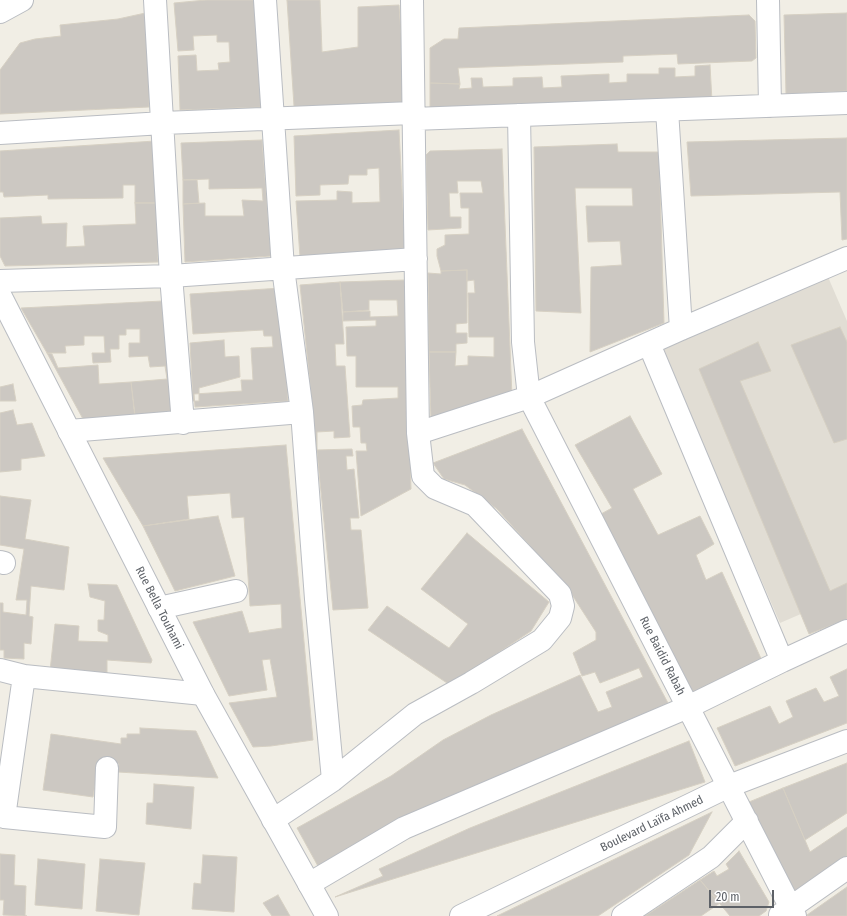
<!DOCTYPE html>
<html>
<head>
<meta charset="utf-8">
<style>
  body { margin:0 }
  #map { position:relative; width:847px; height:916px; overflow:hidden; background:#f1eee5; font-family:"Fira Sans Condensed",sans-serif }
  canvas { display:block }
  .scale { position:absolute; left:709px; top:890px; width:65px; height:18px; box-sizing:border-box; border:2px solid #5d6167; border-top:0; padding-left:5px; font-size:12px; line-height:14px; white-space:nowrap; color:#5d6167; -webkit-text-stroke:3px #fff; paint-order:stroke }
</style>
</head>
<body>
<div id="map">
<canvas width="847" height="916"></canvas>
<div class="scale">20 m</div>
</div>
<script>
const context = document.querySelector('canvas').getContext('2d');
context.lineJoin = 'round';
function paint(path, color) { context.fillStyle = color; context.fill(path, 'evenodd'); }
const toPath = rows => new Path2D(rows.map(r => 'M' + r).join(''));
function strokePath(path, color, width, dash) { context.strokeStyle = color; context.lineWidth = width; context.lineCap = dash ? 'butt' : 'round'; context.setLineDash(dash || []); context.stroke(path); }
function write(font, color, halo, rows, align = 'center') {
  context.font = font + ' "Fira Sans Condensed",sans-serif'; context.lineWidth = 3.5; context.setLineDash([]); context.textBaseline = 'middle'; context.strokeStyle = halo; context.fillStyle = color; for (const [text, x, y, turn = 0] of rows) {
    context.save(); context.translate(x, y); context.rotate((+turn || 0) * Math.PI / 180); context.textAlign = isNaN(turn) ? turn : align; if (halo) context.strokeText(text, 0, 0); context.fillText(text, 0, 0); context.restore();
  }
}
const education = toPath([
  [828,277,847,321,847,594,780,623,661,349]
]);
const building = toPath([
  [206,0,256,0,262,107,180,110,178,56,196,55,197,71,219,70,218,63,230,62,229,42,217,42,217,35,193,36,194,50,178,51,174,3,206,0],
  [287,0,320,0,322,52,358,47,358,7,399,5,406,107,294,106,287,0],
  [150,12,149,107,0,114,0,70,20,43,35,39,61,36,60,25,118,19,150,12],
  [847,13,847,91,786,94,784,15,847,13],
  [749,15,755,21,756,58,752,61,678,64,677,54,623,56,623,62,458,68,460,84,430,83,430,48,444,39,458,39,459,28,749,15],
  [710,65,712,101,430,112,430,83,460,84,459,89,472,88,471,78,482,78,483,87,513,86,513,78,542,77,543,88,562,87,561,76,609,74,609,83,627,82,627,74,659,74,659,68,675,68,675,77,695,76,695,66,710,65],
  [399,130,405,250,300,257,296,201,337,200,337,191,352,192,352,203,380,202,379,168,367,169,367,175,349,175,348,184,320,185,320,195,296,196,294,136,399,130],
  [847,138,847,239,842,240,840,192,691,196,687,142,847,138],
  [262,140,271,256,185,262,183,204,205,203,205,216,244,216,242,200,263,201,262,188,209,189,209,179,183,180,181,143,262,140],
  [155,141,157,203,135,203,135,185,123,185,123,198,48,199,48,195,4,197,3,192,0,192,0,151,155,141],
  [617,144,618,152,659,152,664,323,590,352,591,267,622,265,620,241,588,242,586,206,633,206,632,188,575,188,581,313,536,311,534,147,617,144],
  [502,149,512,397,431,421,429,352,456,352,455,366,468,365,468,356,494,357,494,337,469,337,468,293,475,293,474,280,467,281,467,270,441,271,437,256,437,249,445,245,445,235,469,234,469,208,461,208,460,193,483,193,481,181,457,181,458,193,449,193,450,217,461,217,461,228,428,230,426,155,430,151,502,149],
  [183,180,197,180,199,203,183,204,183,180],
  [135,203,157,203,158,262,5,266,0,256,0,218,41,216,42,224,67,223,66,247,85,246,83,226,136,224,135,203],
  [467,270,467,323,456,324,456,333,467,333,467,343,456,344,456,352,429,352,428,273,441,274,441,271,467,270],
  [405,280,411,489,361,516,356,451,367,451,366,443,361,443,360,427,353,427,352,406,362,405,363,400,398,398,398,387,356,387,356,356,347,356,346,327,376,326,376,320,343,321,343,312,370,311,370,317,398,316,397,300,369,300,369,310,343,312,340,282,405,280],
  [340,282,344,344,335,344,336,366,345,366,350,437,334,438,334,431,317,432,317,450,352,449,353,456,346,456,347,470,354,469,359,518,350,518,351,530,361,530,368,608,333,610,300,285,340,282],
  [281,288,288,401,195,407,194,394,242,391,241,380,253,380,251,348,273,347,272,336,264,336,263,330,193,334,190,294,281,288],
  [163,301,173,416,135,418,131,382,167,379,165,366,150,367,148,356,129,357,129,343,140,343,140,329,126,329,126,335,119,335,119,349,110,349,111,362,93,363,92,353,105,353,104,336,84,336,84,345,65,346,66,353,47,353,21,308,163,301],
  [840,327,847,342,847,439,834,443,791,345,840,327],
  [224,340,225,357,239,356,240,377,199,388,199,401,193,401,190,343,224,340],
  [758,342,771,371,740,381,830,591,847,583,847,619,809,634,699,369,758,342],
  [47,353,52,354,58,368,98,365,99,384,131,382,135,415,83,419,47,353],
  [13,384,16,401,0,401,0,387,13,384],
  [13,410,17,425,32,423,45,456,21,459,21,470,0,472,0,413,13,410],
  [630,416,662,474,633,489,658,535,700,516,714,544,696,555,706,580,722,572,763,663,689,694,601,514,612,508,575,445,630,416],
  [522,429,668,703,403,821,319,868,297,828,391,776,443,740,491,715,580,675,598,712,612,707,606,692,643,677,639,668,600,683,595,672,582,676,573,653,596,640,596,632,567,587,497,509,465,485,444,479,433,463,522,429],
  [286,445,313,740,271,746,253,747,229,703,277,697,270,659,262,660,267,690,229,696,193,622,242,611,249,633,282,628,281,604,250,606,244,517,232,518,230,493,187,496,189,519,143,526,103,458,286,445],
  [0,496,31,500,25,539,69,547,64,590,31,586,29,616,33,617,31,644,24,643,24,659,4,658,4,650,0,650,0,603,3,603,3,612,26,615,27,600,16,600,24,549,0,545,0,496],
  [218,516,235,576,175,591,143,526,218,516],
  [467,533,549,602,531,631,450,685,368,630,387,606,449,648,468,624,421,589,467,533],
  [88,584,117,585,152,660,151,663,107,660,107,678,50,671,55,624,79,626,78,641,108,642,108,635,98,631,98,620,104,620,105,601,90,597,88,584],
  [847,669,847,723,735,766,717,728,770,706,779,724,793,717,786,701,816,688,824,702,839,696,830,677,847,669],
  [140,728,196,731,218,778,118,772,119,764,99,761,93,797,43,790,51,734,121,744,121,738,127,738,127,734,140,734,140,728],
  [689,741,705,782,335,897,383,876,379,869,470,828,689,741],
  [847,763,847,813,805,840,783,788,847,763],
  [154,784,194,787,191,829,146,824,147,803,153,803,154,784],
  [783,788,810,852,847,827,847,856,794,894,749,802,783,788],
  [712,812,689,855,598,916,497,916,712,812],
  [739,851,769,902,766,911,759,916,730,916,700,880,714,871,717,876,729,869,726,864,739,851],
  [0,854,15,855,14,885,26,886,25,916,27,916,3,915,4,900,0,900,0,854],
  [203,855,237,857,234,912,192,909,194,883,201,884,203,855],
  [38,859,85,864,82,909,35,905,38,859],
  [100,859,145,863,139,915,96,911,100,859],
  [700,880,720,903,701,916,645,916,700,880],
  [847,887,847,916,808,916,807,915,847,887],
  [278,895,290,916,272,916,263,903,278,895]
]);
const minor = toPath([
  [155,0,171,276,183,423],
  [265,0,283,268,302,412,316,599,333,780],
  [768,0,770,106],
  [0,12,22,0],
  [667,110,681,329],
  [519,115,523,342,529,397,795,916],
  [413,119,847,103],
  [0,133,163,123,413,113],
  [0,281,171,276,416,259],
  [649,344,782,661],
  [69,431,302,412],
  [418,433,529,397,681,329,847,258],
  [0,562,4,563],
  [159,608,236,591],
  [0,670,24,676,203,694],
  [24,676,4,817,105,827,107,768],
  [273,820,333,780,415,714,471,683,542,640,560,618,563,606,560,594,475,505,435,488,423,476,418,433,412,0],
  [309,884,404,828,688,707,782,661,847,631],
  [780,915,847,868],
  [623,916,711,857,747,821]
]);
const tertiary = toPath([
  [0,295,203,694,327,916],
  [461,916,729,786,847,741]
]);
const streetNames = [
  ["Rue Bella Touhami",159,608,63],
  ["Rue Baidid Rabah",662,656,63],
  ["Boulevard Laïfa Ahmed",652,824,-26]
];
paint(education, '#e1ddd4');
paint(building, '#ccc8c2');
strokePath(building, '#d6d0c3', 1);
strokePath(minor, '#babdc2', 24);
strokePath(tertiary, '#babdc2', 24);
strokePath(minor, '#fff', 22);
strokePath(tertiary, '#fff', 22);
write('12px', '#5d6167', '#fff', streetNames);
</script>
</body>
</html>
